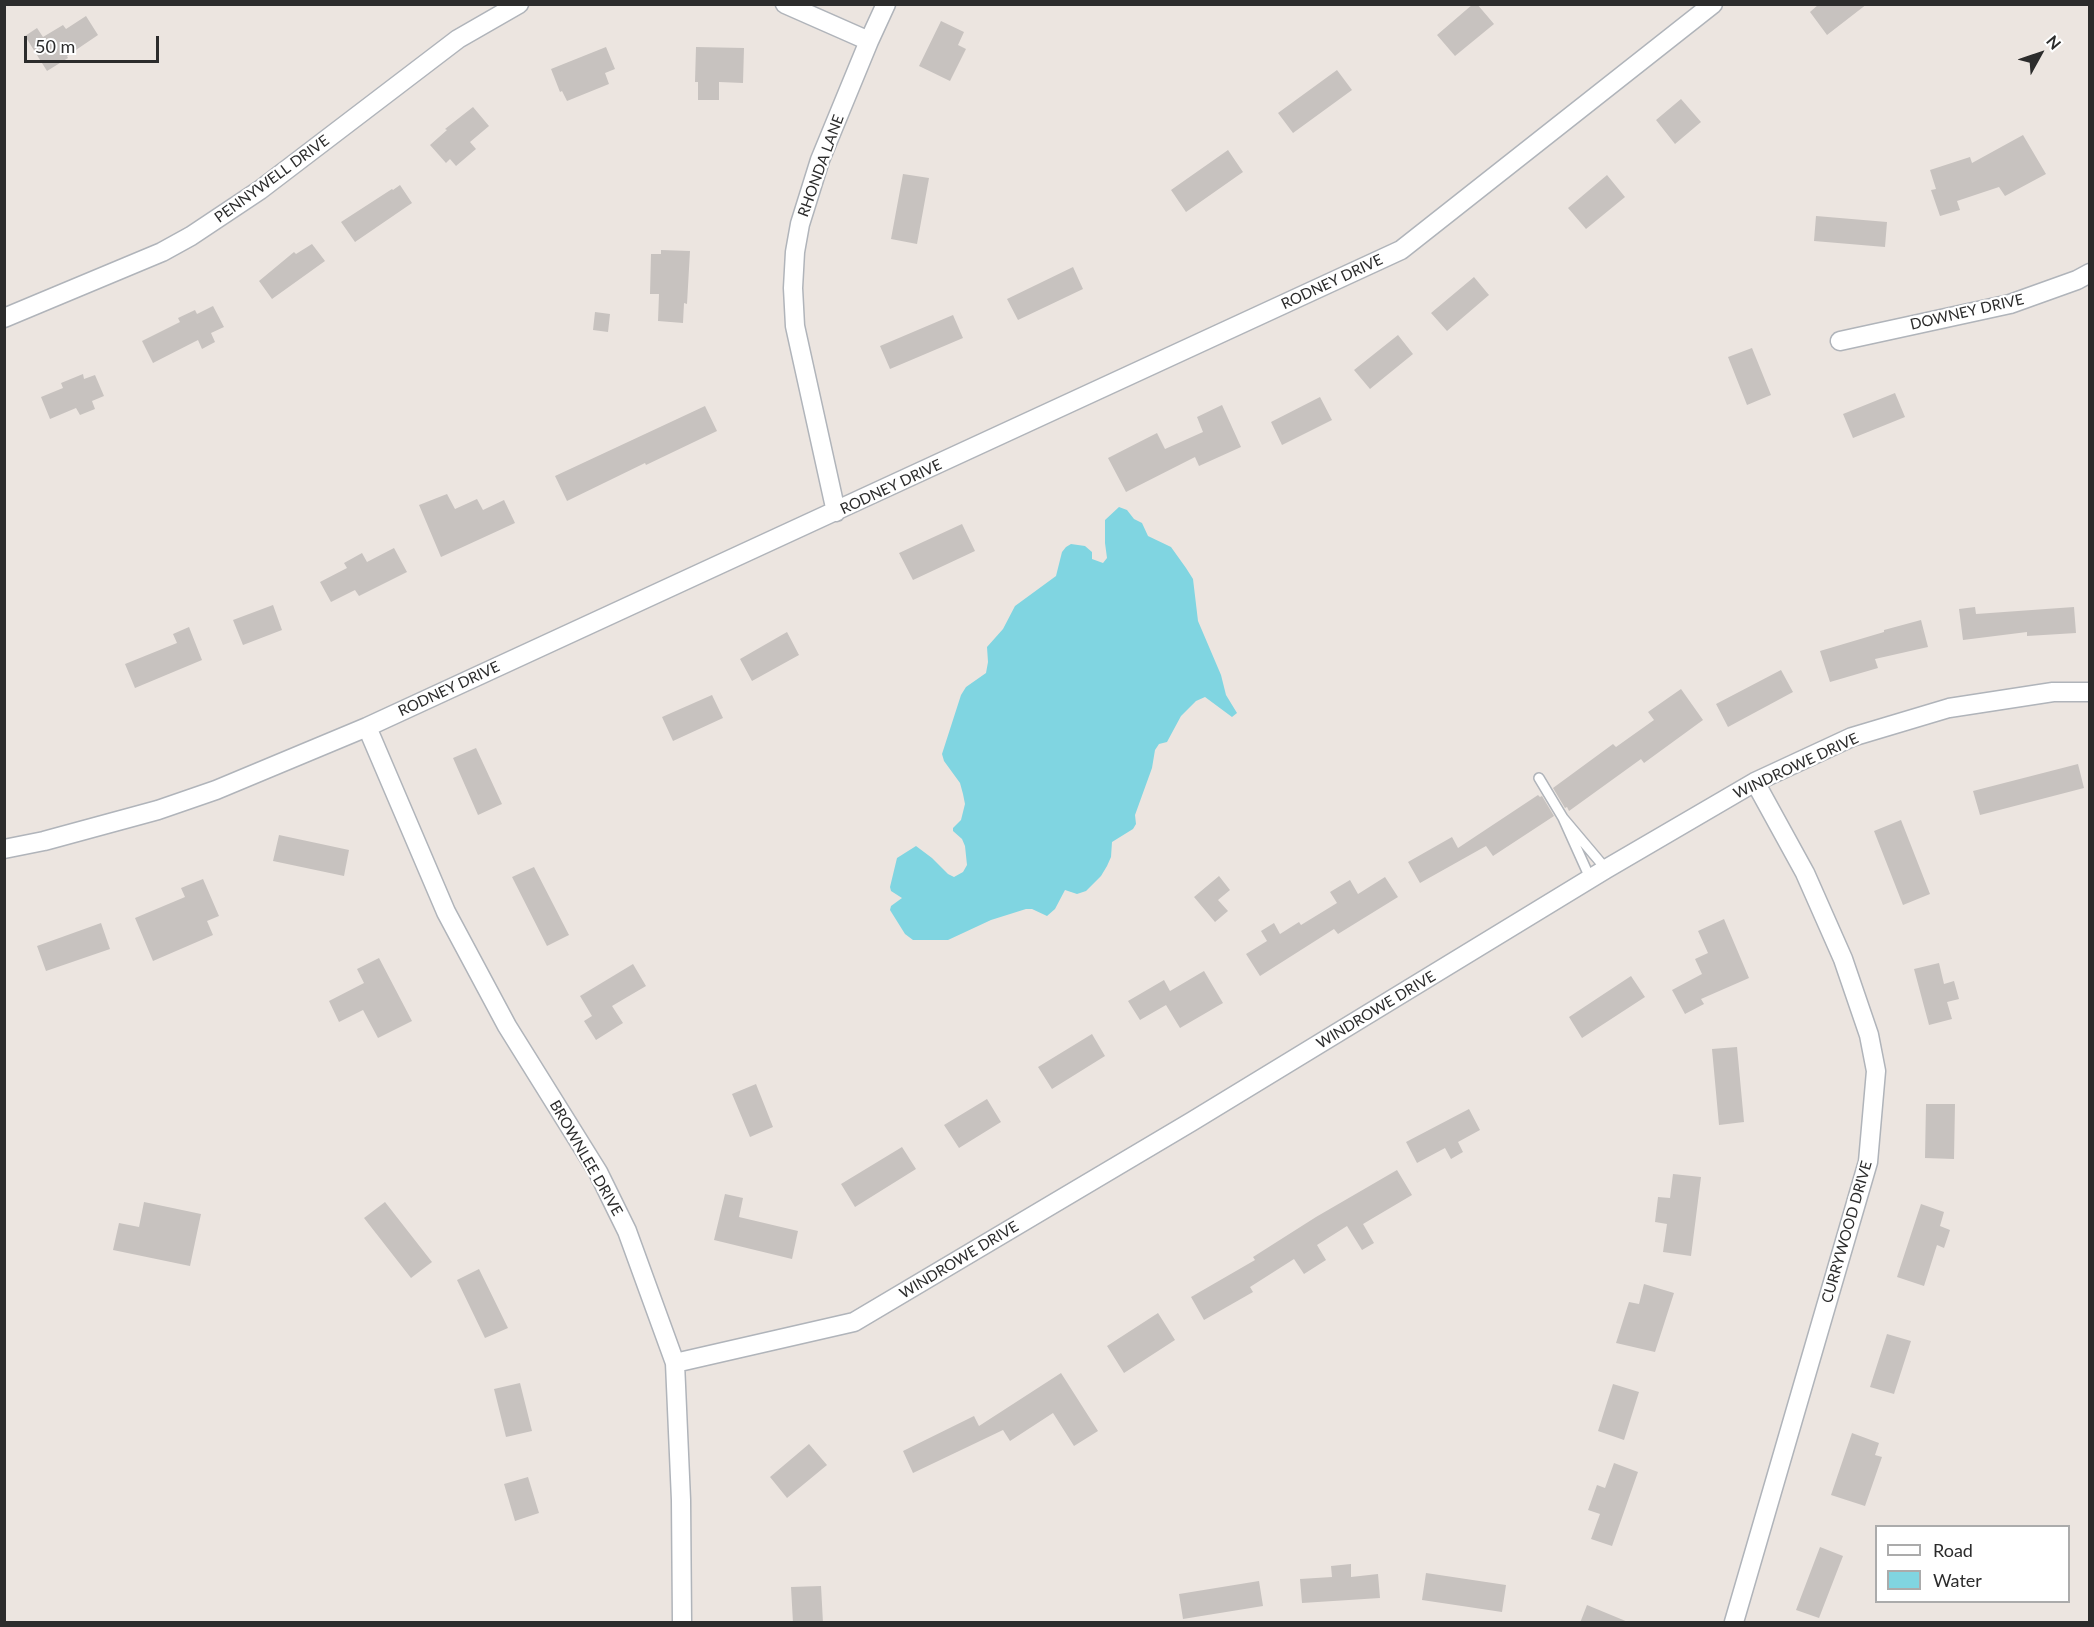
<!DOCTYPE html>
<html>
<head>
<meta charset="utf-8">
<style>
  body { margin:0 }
  #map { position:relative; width:2094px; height:1627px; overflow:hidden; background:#ece5e0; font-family:Lato,sans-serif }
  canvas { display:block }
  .frame { position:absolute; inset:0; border:6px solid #2c2c2c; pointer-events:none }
  .legend { position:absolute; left:1875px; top:1525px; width:195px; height:78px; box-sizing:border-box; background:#fff; border:2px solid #ababab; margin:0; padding:8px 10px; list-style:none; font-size:18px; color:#2c2c2c }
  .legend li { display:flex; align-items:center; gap:12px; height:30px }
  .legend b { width:30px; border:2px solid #ababab }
  .north { position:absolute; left:2010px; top:24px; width:60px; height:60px; -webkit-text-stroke:4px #fff; paint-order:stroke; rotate:50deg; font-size:16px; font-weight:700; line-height:24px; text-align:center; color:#2c2c2c }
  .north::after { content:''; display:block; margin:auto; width:21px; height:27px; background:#2c2c2c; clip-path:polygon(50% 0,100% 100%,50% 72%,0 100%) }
  .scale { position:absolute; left:24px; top:36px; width:135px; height:27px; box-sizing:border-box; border:3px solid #2c2c2c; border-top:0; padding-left:8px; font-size:18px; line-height:21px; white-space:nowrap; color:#2c2c2c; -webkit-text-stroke:4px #fff; paint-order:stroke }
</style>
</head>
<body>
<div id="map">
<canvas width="2094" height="1627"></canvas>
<div class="frame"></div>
<ul class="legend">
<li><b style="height:8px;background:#fff"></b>Road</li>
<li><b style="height:16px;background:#80d5e1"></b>Water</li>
</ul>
<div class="north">N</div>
<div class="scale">50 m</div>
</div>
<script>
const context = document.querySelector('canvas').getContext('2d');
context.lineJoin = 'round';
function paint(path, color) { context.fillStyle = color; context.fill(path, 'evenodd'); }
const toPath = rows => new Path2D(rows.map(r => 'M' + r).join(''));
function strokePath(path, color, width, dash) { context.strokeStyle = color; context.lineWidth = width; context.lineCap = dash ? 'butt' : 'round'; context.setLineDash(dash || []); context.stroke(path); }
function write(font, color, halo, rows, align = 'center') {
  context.font = font + ' Lato,sans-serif'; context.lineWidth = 4.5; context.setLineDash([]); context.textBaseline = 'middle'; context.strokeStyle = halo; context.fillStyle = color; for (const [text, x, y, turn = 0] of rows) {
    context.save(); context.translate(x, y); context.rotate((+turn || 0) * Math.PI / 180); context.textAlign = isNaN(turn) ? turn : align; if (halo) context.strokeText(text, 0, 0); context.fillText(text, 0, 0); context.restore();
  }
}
const water = toPath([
  [1119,507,1127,510,1134,519,1142,523,1148,536,1171,547,1186,568,1193,579,1198,621,1221,675,1226,695,1237,713,1232,717,1205,697,1196,701,1181,716,1167,742,1159,744,1155,750,1152,768,1135,815,1136,824,1133,829,1112,842,1111,857,1107,866,1101,876,1086,891,1077,894,1065,890,1055,909,1047,916,1032,909,1026,909,991,920,948,940,913,940,905,934,890,910,891,906,902,898,891,891,890,887,897,858,916,846,932,858,948,874,954,877,963,872,967,865,965,846,962,839,953,831,953,828,961,820,965,804,963,794,960,783,944,761,942,754,961,695,966,687,986,673,988,662,987,647,1003,629,1015,606,1056,576,1062,552,1066,547,1071,544,1085,546,1092,552,1092,559,1103,563,1107,558,1105,543,1105,520]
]);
const building = toPath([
  [1473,4,1477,4,1494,24,1455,56,1437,35],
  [1819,4,1867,4,1827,35,1810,12],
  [86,16,98,35,67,56,68,58,47,71,25,36,37,28,43,37,63,25,66,29],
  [941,21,964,32,958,45,966,49,950,81,919,66],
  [606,47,615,69,605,73,609,84,567,101,562,91,560,92,551,69],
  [696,47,744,48,743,83,719,82,719,100,698,100,698,82,695,82],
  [1337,70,1352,90,1293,133,1278,113],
  [1681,99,1701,122,1675,144,1656,120],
  [473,107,489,126,470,142,476,149,456,166,450,159,446,163,430,145,447,130,445,129],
  [2023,135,2046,174,2005,196,1999,187,1957,201,1960,210,1940,216,1931,190,1936,189,1930,170,1970,157,1972,163],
  [1228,150,1243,172,1186,212,1171,190],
  [903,174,929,178,917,244,891,239],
  [1607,175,1625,197,1586,229,1568,208],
  [400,185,412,203,355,242,341,222,392,189,393,190],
  [1816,216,1887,222,1885,247,1814,241],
  [312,244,325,261,272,299,259,281,294,252,296,254],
  [661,250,690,251,687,304,684,303,683,323,658,321,659,294,650,294,651,254,661,254],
  [1073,267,1083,289,1018,320,1007,299],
  [1474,277,1489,295,1447,331,1431,313],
  [213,306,224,327,211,333,215,342,202,349,198,340,153,363,142,341,180,322,178,318,195,310,197,314],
  [595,312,610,314,608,332,593,330],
  [953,315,963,338,890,369,880,346],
  [1398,335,1413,354,1370,389,1354,370],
  [1752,348,1771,395,1747,405,1728,357],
  [83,374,84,379,95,375,104,396,92,401,95,409,80,415,76,408,50,419,41,397,63,388,61,383],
  [1895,393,1905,417,1853,438,1843,414],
  [1320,397,1332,420,1282,445,1271,422],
  [1222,405,1241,447,1199,466,1195,457,1126,492,1108,458,1157,433,1165,449,1203,432,1197,417],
  [705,406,717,431,646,465,645,463,567,501,555,476],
  [447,494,455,509,477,499,483,510,504,500,515,523,441,557,419,505],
  [962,524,975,551,913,580,899,553],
  [394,548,407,572,359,596,355,590,331,602,320,582,347,568,344,563,362,553,367,562],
  [273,605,282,630,243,645,233,620],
  [1975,607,1976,614,2074,607,2076,633,2027,636,2027,632,1963,640,1959,609],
  [1921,620,1928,647,1875,659,1878,668,1830,682,1820,651,1884,632,1884,630],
  [189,627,202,660,135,688,125,664,177,643,173,634],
  [787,632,799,655,752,681,740,659],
  [1781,670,1793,692,1728,727,1716,704],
  [1681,689,1703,720,1644,763,1641,759,1569,811,1567,807,1565,808,1553,788,1613,744,1616,747,1654,720,1648,712],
  [712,695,723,718,673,741,662,717],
  [476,748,502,804,478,815,453,758],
  [2078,764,2084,788,1980,815,1973,791],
  [1538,795,1540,797,1542,796,1554,816,1493,856,1486,846,1420,883,1408,862,1452,837,1458,848],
  [1901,820,1930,894,1903,905,1874,831],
  [279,835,349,850,344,876,273,861],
  [534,867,569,935,547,946,512,877],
  [1219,876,1230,890,1218,900,1228,911,1215,922,1194,897],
  [1385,877,1398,897,1338,934,1334,929,1260,976,1246,954,1267,941,1261,931,1274,923,1280,934,1299,922,1301,925,1337,903,1330,892,1350,880,1358,894],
  [203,879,219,916,207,921,213,935,153,961,135,918,185,897,181,888],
  [1724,919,1749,978,1701,999,1704,1004,1685,1014,1672,990,1702,974,1695,959,1708,953,1698,931],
  [101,923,110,949,46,971,37,946],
  [379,958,412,1021,378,1038,363,1010,339,1022,329,1001,364,983,357,969],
  [1939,963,1944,984,1954,981,1959,999,1947,1002,1952,1019,1929,1025,1914,969],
  [633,964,646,986,612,1006,623,1023,596,1040,584,1021,592,1016,580,996],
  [1204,971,1223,1003,1180,1028,1166,1005,1140,1020,1128,1001,1164,980,1170,991],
  [1631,976,1645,997,1582,1038,1569,1017],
  [1092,1034,1105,1056,1052,1089,1038,1067],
  [1737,1047,1744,1122,1719,1125,1712,1049],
  [756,1084,773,1127,750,1137,732,1094],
  [987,1099,1001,1122,959,1148,944,1125],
  [1926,1104,1955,1104,1954,1159,1925,1158],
  [1469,1109,1480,1130,1458,1142,1463,1152,1451,1159,1445,1148,1417,1163,1406,1142],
  [902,1147,916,1169,855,1207,841,1184],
  [1397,1170,1412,1195,1363,1224,1374,1243,1362,1250,1347,1226,1317,1245,1326,1260,1304,1274,1294,1259,1250,1287,1253,1292,1204,1320,1191,1297,1255,1260,1253,1257,1316,1217],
  [1673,1174,1701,1177,1691,1256,1663,1252,1667,1224,1655,1222,1658,1197,1670,1198],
  [725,1194,743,1198,739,1217,798,1231,792,1259,714,1240],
  [144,1202,201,1214,190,1266,113,1250,119,1223,139,1227],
  [385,1202,432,1262,411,1278,364,1218],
  [1921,1204,1944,1212,1940,1226,1950,1230,1944,1248,1937,1245,1924,1286,1897,1277],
  [479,1269,508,1328,485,1338,457,1280],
  [1644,1284,1674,1293,1655,1352,1616,1343,1629,1302,1639,1304],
  [1158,1313,1175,1340,1124,1373,1107,1346],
  [1887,1334,1911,1341,1894,1394,1870,1387],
  [1061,1373,1098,1431,1074,1446,1053,1413,1010,1441,1003,1430,913,1473,903,1451,974,1416,979,1426],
  [520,1383,532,1431,506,1437,494,1389],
  [1613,1384,1639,1392,1624,1440,1598,1431],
  [1852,1433,1879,1443,1875,1455,1882,1457,1865,1506,1831,1495],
  [809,1444,827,1465,787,1498,770,1477],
  [1614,1463,1638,1472,1612,1546,1591,1539,1600,1514,1588,1510,1597,1485,1605,1488],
  [528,1477,539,1513,515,1521,504,1484],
  [1820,1547,1843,1556,1819,1618,1796,1610],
  [1351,1564,1351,1577,1378,1574,1380,1598,1302,1603,1300,1579,1332,1577,1331,1566],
  [1426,1573,1506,1585,1502,1612,1422,1600],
  [1259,1581,1263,1606,1183,1619,1179,1594],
  [821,1586,823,1623,793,1623,791,1587],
  [1587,1605,1628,1622,1628,1623,1580,1623]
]);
const service = toPath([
  [1539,778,1563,818],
  [1590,878,1563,818,1606,869]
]);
const minor = toPath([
  [785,4,869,41],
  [4,318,162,252,191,236,260,190,458,39,519,4],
  [1840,341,2010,304,2077,280,2090,273],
  [836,512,795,326,793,288,795,252,800,224,820,160,869,41,886,4],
  [367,727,446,912,507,1026,598,1172,627,1231,675,1363,681,1500,682,1622],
  [4,849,44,841,158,810,216,790,367,727,1401,250,1713,4],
  [675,1363,854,1322,1191,1122,1606,869,1755,782,1852,737,1949,708,2053,692,2090,692],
  [1734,1622,1868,1162,1876,1071,1869,1035,1843,959,1805,873,1755,782]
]);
const streetNames = [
  ["RHONDA LANE",821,166,-70],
  ["PENNYWELL DRIVE",272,179,-36],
  ["RODNEY DRIVE",1332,282,-25],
  ["DOWNEY DRIVE",1967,312,-13],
  ["RODNEY DRIVE",891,487,-25],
  ["RODNEY DRIVE",449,689,-25],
  ["WINDROWE DRIVE",1796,766,-25],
  ["WINDROWE DRIVE",1376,1010,-31],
  ["BROWNLEE DRIVE",586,1158,60],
  ["CURRYWOOD DRIVE",1847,1232,-74],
  ["WINDROWE DRIVE",959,1260,-31]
];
paint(water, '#80d5e1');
paint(building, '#c7c2bf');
strokePath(service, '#b0b4ba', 12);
strokePath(minor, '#b0b4ba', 21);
strokePath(service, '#fff', 9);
strokePath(minor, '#fff', 18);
write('15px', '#2c2c2c', '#fff', streetNames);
</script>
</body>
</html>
